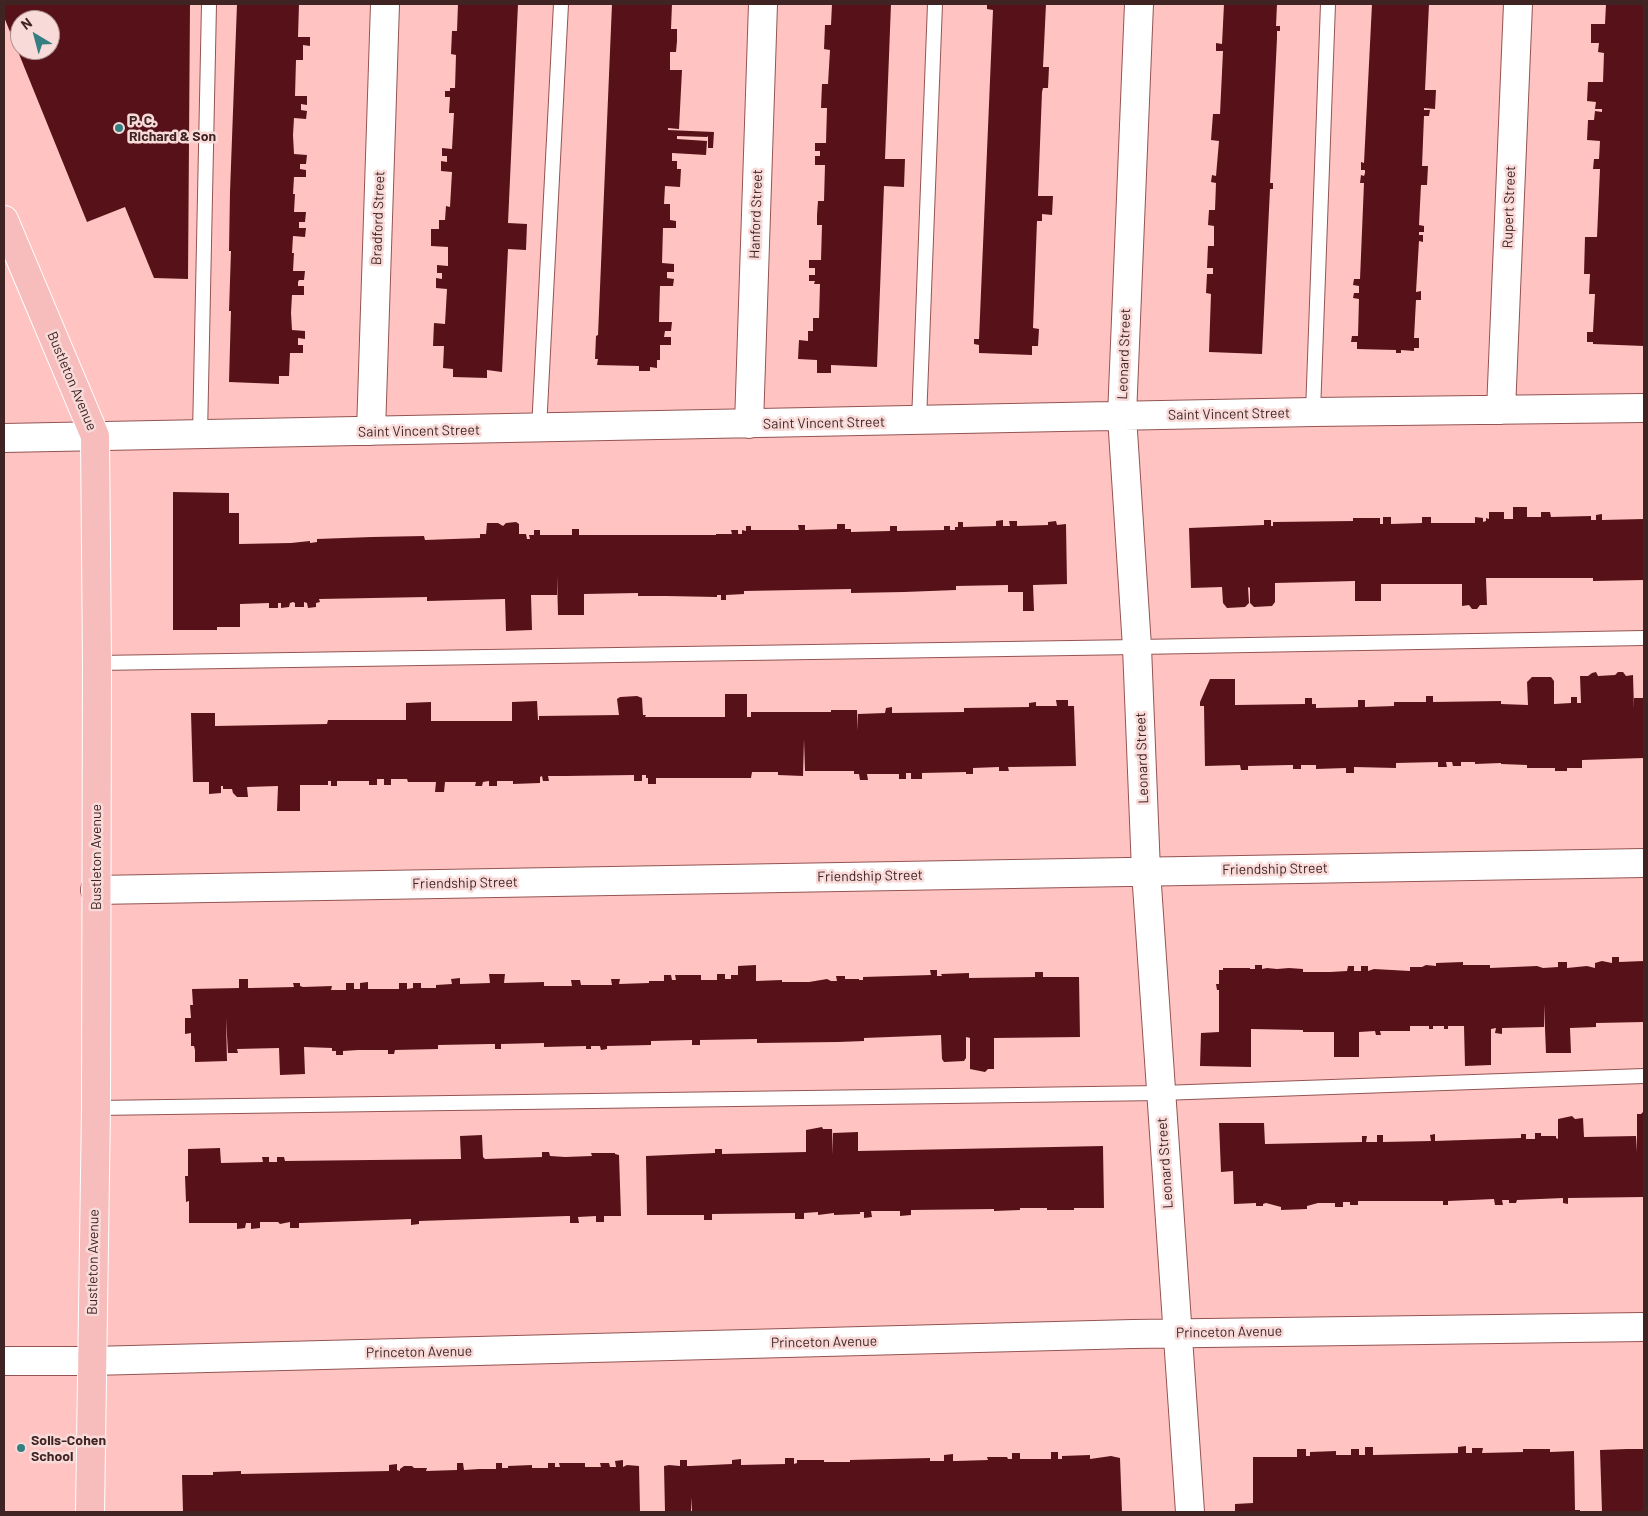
<!DOCTYPE html>
<html>
<head>
<meta charset="utf-8">
<style>
  body { margin:0 }
  #map { position:relative; width:1648px; height:1516px; overflow:hidden; background:#ffc4c2; font-family:Barlow,sans-serif }
  canvas { display:block }
  .frame { position:absolute; inset:0; border:5px solid #402424; pointer-events:none }
  .north { position:absolute; left:10px; top:10px; width:50px; height:50px; box-sizing:border-box; background:#f8dad9; border:1px solid #ae9191; border-radius:50%; rotate:323deg; font-size:14px; font-weight:700; line-height:20px; text-align:center; color:#402424 }
  .north::after { content:''; display:block; margin:auto; width:18px; height:22px; background:#357e82; clip-path:polygon(50% 0,100% 100%,50% 72%,0 100%) }
</style>
</head>
<body>
<div id="map">
<canvas width="1648" height="1516"></canvas>
<div class="frame"></div>
<div class="north">N</div>
</div>
<script>
const context = document.querySelector('canvas').getContext('2d');
context.lineJoin = 'round';
function paint(path, color) { context.fillStyle = color; context.fill(path, 'evenodd'); }
const toPath = rows => new Path2D(rows.map(r => 'M' + r).join(''));
function strokePath(path, color, width, dash) { context.strokeStyle = color; context.lineWidth = width; context.lineCap = dash ? 'butt' : 'round'; context.setLineDash(dash || []); context.stroke(path); }
function write(font, color, halo, rows, align = 'center') {
  context.font = font + ' Barlow,sans-serif'; context.lineWidth = 5; context.setLineDash([]); context.textBaseline = 'middle'; context.strokeStyle = halo; context.fillStyle = color; for (const [text, x, y, turn = 0] of rows) {
    context.save(); context.translate(x, y); context.rotate((+turn || 0) * Math.PI / 180); context.textAlign = isNaN(turn) ? turn : align; if (halo) context.strokeText(text, 0, 0); context.fillText(text, 0, 0); context.restore();
  }
}
const building = toPath([
  [4,4,190,4,188,279,154,278,125,207,87,222,4,17],
  [20,20,50,20,50,50,20,50],
  [237,4,299,4,298,37,310,37,310,46,303,45,303,60,296,60,295,96,307,96,307,105,301,104,301,110,307,111,306,119,294,118,293,135,294,154,307,155,306,164,300,164,300,169,306,170,306,177,294,177,293,194,295,194,294,212,306,212,305,222,299,222,299,228,306,228,305,237,293,236,292,253,294,253,293,271,305,271,304,280,299,280,298,282,298,286,304,286,304,295,292,295,291,313,292,330,305,331,305,339,298,338,298,345,303,345,303,353,290,353,289,376,279,376,279,384,229,382,231,311,229,311,231,251,229,251,230,192],
  [458,4,518,4,508,223,527,224,526,250,508,249,502,372,487,370,487,378,453,377,453,369,443,368,444,346,433,346,434,323,445,324,447,289,436,288,436,278,442,279,442,273,437,273,437,265,448,266,448,247,431,246,431,229,439,229,439,220,445,220,446,206,450,207,452,172,441,171,441,161,447,162,447,156,442,156,442,148,452,149,454,113,449,113,450,97,445,97,445,91,450,91,450,88,455,88,456,55,451,54,452,31,457,31],
  [612,4,672,4,671,29,677,29,677,41,676,52,670,52,670,70,682,70,679,129,668,128,668,130,714,132,713,148,708,148,708,136,707,137,677,136,677,139,707,141,706,155,672,153,672,161,677,161,677,169,681,169,680,187,665,186,664,204,670,204,670,220,676,221,676,228,663,228,662,263,674,264,674,272,667,272,667,278,674,279,673,286,660,286,659,322,672,322,671,331,665,331,664,337,671,337,671,345,660,345,660,360,657,360,657,368,650,367,650,371,639,371,639,366,597,365,598,359,595,359,596,336,598,335],
  [832,4,891,4,885,159,905,159,904,187,884,186,877,367,831,365,831,373,817,373,817,360,798,359,799,340,808,341,808,331,813,331,813,318,819,318,820,284,814,284,815,281,809,281,809,275,815,275,815,268,809,268,809,260,821,260,822,225,817,225,817,215,818,201,824,201,825,165,815,165,815,156,820,156,820,151,815,151,815,143,826,143,827,108,821,108,822,84,828,84,830,50,824,49,825,25,831,25],
  [987,4,1046,4,1043,67,1049,67,1048,88,1043,88,1042,92,1038,196,1053,196,1052,215,1042,214,1042,221,1037,221,1033,328,1039,329,1038,346,1032,346,1032,355,979,353,979,345,974,344,974,339,979,339,993,10,987,9],
  [1224,4,1277,4,1276,26,1280,26,1280,31,1277,31,1277,38,1270,183,1273,183,1273,189,1270,189,1262,354,1209,352,1211,294,1206,293,1207,274,1213,274,1213,268,1207,268,1208,246,1214,246,1214,226,1208,225,1209,210,1215,210,1216,183,1211,182,1212,175,1216,176,1219,141,1211,140,1213,114,1220,114,1223,51,1216,51,1216,43,1222,44],
  [1372,4,1429,4,1425,90,1436,90,1435,109,1424,108,1424,110,1430,110,1429,116,1424,116,1422,166,1428,166,1427,185,1421,185,1419,225,1424,226,1424,232,1419,232,1419,235,1423,235,1423,242,1419,241,1416,292,1421,291,1421,300,1416,300,1414,338,1419,338,1419,348,1414,348,1414,351,1401,350,1401,353,1396,353,1396,350,1357,349,1357,342,1351,342,1352,336,1358,336,1359,299,1353,298,1354,293,1359,293,1359,286,1353,285,1354,279,1360,279,1364,183,1360,183,1361,175,1364,176,1365,173,1365,170,1361,170,1361,162,1364,163],
  [1606,4,1644,4,1644,346,1593,344,1593,342,1587,342,1587,332,1593,332,1595,294,1589,294,1590,274,1584,274,1585,237,1597,237,1600,169,1593,169,1594,159,1599,159,1600,141,1587,140,1588,120,1594,120,1595,111,1602,112,1602,109,1595,109,1596,102,1587,101,1588,82,1603,82,1604,53,1598,52,1599,43,1591,43,1591,24,1605,24],
  [173,492,229,493,229,513,239,513,239,544,291,543,310,541,310,543,317,542,317,539,372,537,424,536,425,540,480,538,480,534,486,534,487,523,498,523,503,526,506,523,516,522,519,524,519,534,526,534,527,539,530,539,529,535,534,535,534,530,540,530,540,535,572,535,572,529,579,529,579,535,716,535,716,534,732,534,731,530,738,530,738,534,742,534,742,530,746,531,746,526,751,526,751,530,799,530,798,525,805,525,805,530,837,529,837,524,845,524,845,529,851,529,851,532,890,531,890,526,897,526,897,531,944,530,944,526,950,526,950,530,955,530,955,527,958,527,958,522,963,522,963,527,996,526,996,521,1003,520,1003,526,1010,526,1009,521,1017,521,1017,526,1048,525,1048,522,1056,521,1057,525,1066,524,1067,584,1033,585,1034,611,1023,611,1023,592,1008,592,1008,585,956,586,956,590,904,592,851,593,851,589,744,591,744,594,726,595,726,600,721,600,721,595,717,595,717,597,666,596,638,596,638,593,584,594,584,615,558,615,557,575,557,595,531,595,532,630,506,631,505,599,427,601,427,597,319,599,320,602,316,603,316,607,308,608,307,603,304,602,304,607,295,607,295,603,293,602,290,603,289,607,281,608,281,603,278,603,278,608,269,608,269,603,240,604,240,627,217,627,217,630,173,630],
  [1513,507,1527,507,1527,517,1541,517,1541,512,1550,512,1551,517,1591,516,1591,520,1596,520,1596,515,1602,514,1602,520,1644,519,1644,580,1593,581,1593,578,1486,578,1487,605,1480,605,1477,609,1472,609,1469,605,1462,606,1462,584,1381,584,1381,601,1355,601,1355,581,1275,583,1275,602,1272,606,1254,607,1250,603,1250,588,1248,587,1249,603,1245,607,1227,608,1223,603,1222,587,1191,588,1189,528,1264,525,1264,520,1271,520,1271,526,1273,526,1273,522,1353,521,1353,518,1380,518,1380,524,1383,524,1383,517,1391,517,1391,524,1422,523,1422,517,1431,517,1431,523,1475,523,1475,517,1483,518,1483,522,1486,521,1486,518,1489,519,1489,512,1504,512,1504,519,1513,519],
  [1596,672,1598,676,1615,675,1618,672,1623,672,1626,676,1633,675,1634,709,1634,698,1644,698,1644,758,1582,760,1582,768,1567,768,1567,771,1555,771,1555,768,1527,768,1527,765,1501,764,1501,763,1475,764,1475,762,1461,762,1461,766,1453,766,1452,762,1446,762,1447,767,1438,767,1438,762,1396,763,1396,768,1354,767,1354,773,1346,773,1346,768,1316,769,1316,765,1301,765,1301,769,1293,769,1293,765,1289,765,1248,766,1248,770,1241,770,1240,765,1205,766,1204,706,1200,706,1200,702,1210,679,1235,679,1235,705,1305,704,1305,698,1312,698,1312,704,1316,704,1316,708,1358,707,1358,700,1365,700,1365,707,1394,706,1394,702,1426,702,1426,696,1433,696,1433,702,1501,701,1501,704,1528,705,1527,682,1532,677,1551,677,1554,681,1554,704,1571,703,1571,697,1577,697,1577,703,1581,703,1580,676,1588,676,1592,673],
  [725,694,747,694,747,717,751,717,751,712,831,712,831,710,857,710,858,731,858,714,885,713,886,708,892,707,892,713,964,712,964,708,1029,707,1029,703,1036,702,1036,706,1057,706,1056,700,1068,700,1068,706,1074,706,1076,766,1008,767,1009,771,999,771,999,767,973,768,973,774,966,774,966,772,922,773,922,779,911,779,911,773,906,773,906,779,899,779,899,774,867,774,868,780,860,780,859,774,854,774,854,771,805,771,804,739,803,776,778,775,778,772,752,772,751,778,656,778,656,784,648,784,648,778,646,778,646,775,642,775,642,781,634,781,634,775,566,776,548,776,549,781,543,781,542,776,540,777,540,783,513,784,513,781,497,781,497,786,489,786,489,781,483,782,482,786,475,786,476,782,445,782,444,792,435,792,436,782,408,782,407,779,391,779,391,785,384,785,384,779,377,779,377,785,369,785,369,781,337,781,337,786,331,786,331,781,328,781,328,785,300,785,300,811,277,811,278,786,247,787,248,797,237,797,233,793,232,789,223,789,223,786,221,786,221,793,209,794,209,782,193,782,191,713,215,713,215,726,327,724,328,720,406,720,406,703,431,702,431,721,512,721,512,702,537,701,538,720,539,720,539,716,619,715,617,699,620,697,637,696,642,698,643,715,646,715,645,717,725,717],
  [1612,957,1619,957,1619,962,1644,961,1644,1022,1596,1023,1596,1027,1570,1028,1571,1053,1546,1053,1544,1004,1544,1027,1502,1028,1502,1034,1495,1033,1496,1028,1491,1029,1491,1065,1465,1066,1464,1026,1448,1026,1448,1029,1444,1029,1444,1026,1433,1026,1433,1029,1429,1029,1429,1026,1410,1026,1410,1031,1380,1031,1381,1035,1376,1035,1375,1031,1359,1032,1359,1057,1334,1057,1334,1032,1303,1032,1303,1030,1251,1029,1251,1067,1200,1066,1201,1033,1219,1032,1219,990,1217,990,1216,984,1219,984,1219,970,1223,970,1223,968,1250,968,1250,969,1255,969,1255,965,1262,965,1262,969,1267,968,1277,969,1289,968,1303,969,1303,972,1330,972,1347,971,1348,966,1354,966,1354,971,1361,971,1361,966,1368,966,1368,971,1374,969,1410,971,1410,967,1422,967,1426,965,1436,966,1436,963,1463,962,1463,965,1490,965,1490,968,1537,966,1543,968,1558,967,1558,962,1567,962,1567,968,1587,966,1595,968,1595,963,1602,961,1612,963],
  [756,965,756,981,782,980,782,982,809,982,827,979,831,981,837,981,836,976,845,976,845,979,859,979,859,980,863,980,863,977,931,975,930,970,937,970,937,976,942,976,941,974,969,973,969,978,1035,977,1035,972,1043,972,1043,977,1079,977,1080,1037,994,1038,994,1069,988,1069,985,1072,970,1069,970,1038,966,1037,966,1058,964,1061,944,1062,942,1059,941,1035,864,1038,864,1041,838,1042,757,1043,757,1039,700,1040,700,1045,692,1045,692,1040,651,1041,651,1045,607,1046,607,1049,601,1050,600,1046,591,1046,591,1049,586,1049,586,1046,544,1047,544,1043,501,1044,501,1049,495,1049,495,1044,491,1044,438,1045,438,1049,395,1050,394,1054,388,1054,388,1050,358,1050,343,1051,343,1055,336,1055,336,1051,332,1051,332,1048,304,1047,305,1074,280,1075,279,1048,237,1049,238,1053,228,1053,226,1018,227,1061,195,1062,195,1050,194,1046,191,1046,191,1033,185,1034,185,1018,191,1018,190,1005,193,1005,192,989,239,988,239,979,248,979,248,988,251,988,294,987,293,983,300,983,300,986,303,987,332,986,331,990,346,990,346,983,354,983,354,989,360,989,360,983,368,982,368,989,399,989,399,983,407,983,407,989,413,988,413,983,421,983,421,988,436,988,436,985,452,984,451,979,460,978,460,984,490,983,489,974,505,974,504,983,544,982,544,986,572,986,571,980,580,980,581,985,612,985,611,979,620,979,619,984,649,983,649,981,664,981,664,975,671,975,672,980,676,980,675,975,701,975,701,980,717,980,717,974,725,974,725,979,731,979,731,975,738,975,738,966],
  [1644,1111,1644,1197,1568,1198,1568,1204,1563,1203,1563,1198,1517,1200,1516,1203,1509,1203,1509,1200,1502,1200,1503,1205,1495,1205,1494,1199,1448,1201,1448,1205,1443,1205,1443,1201,1358,1201,1358,1205,1350,1205,1350,1202,1343,1202,1343,1207,1335,1207,1335,1203,1318,1203,1307,1206,1307,1209,1281,1210,1281,1207,1266,1203,1263,1204,1263,1206,1256,1206,1256,1203,1234,1204,1233,1171,1221,1172,1219,1123,1264,1123,1265,1144,1362,1142,1362,1136,1367,1136,1366,1142,1377,1142,1377,1135,1383,1135,1383,1142,1431,1141,1430,1135,1435,1134,1435,1141,1521,1138,1521,1134,1526,1134,1526,1139,1535,1139,1535,1133,1541,1133,1541,1136,1556,1136,1556,1138,1558,1139,1558,1119,1572,1116,1575,1119,1583,1118,1584,1137,1636,1136,1637,1152,1637,1114,1641,1114],
  [822,1127,823,1129,832,1129,833,1155,833,1133,858,1132,858,1151,1103,1146,1104,1208,1074,1208,1074,1210,1047,1210,1047,1208,1020,1208,1020,1210,994,1211,994,1209,911,1210,911,1215,900,1216,900,1211,871,1211,872,1217,864,1218,864,1212,860,1212,860,1214,834,1215,834,1213,818,1215,818,1212,804,1213,804,1219,795,1219,795,1213,712,1214,712,1220,704,1220,704,1215,647,1215,646,1156,715,1153,715,1149,722,1149,722,1154,806,1152,806,1130],
  [482,1135,483,1157,485,1159,542,1157,542,1152,549,1152,550,1156,565,1157,592,1156,591,1153,615,1153,615,1154,619,1155,621,1216,604,1216,604,1222,596,1222,596,1216,578,1217,579,1223,570,1223,570,1216,567,1216,419,1221,419,1224,411,1225,411,1219,301,1223,299,1223,299,1228,290,1228,290,1222,280,1224,278,1222,260,1222,260,1228,251,1229,251,1223,246,1223,245,1228,237,1229,237,1223,189,1223,189,1201,186,1202,185,1176,188,1176,188,1149,220,1148,221,1163,263,1162,262,1157,269,1157,269,1162,277,1162,277,1157,284,1157,285,1161,458,1159,461,1159,460,1136],
  [1466,1446,1466,1453,1472,1453,1472,1448,1483,1448,1482,1453,1523,1452,1523,1449,1550,1449,1550,1452,1574,1451,1575,1510,1580,1510,1580,1512,1235,1512,1235,1504,1253,1503,1253,1457,1297,1457,1297,1449,1306,1449,1306,1456,1310,1456,1310,1452,1336,1451,1336,1455,1351,1455,1351,1449,1359,1449,1359,1455,1365,1455,1365,1447,1373,1447,1373,1455,1458,1453,1458,1447],
  [1627,1449,1644,1449,1644,1512,1602,1512,1600,1450],
  [1051,1452,1058,1452,1058,1459,1062,1459,1062,1456,1090,1455,1090,1459,1111,1456,1120,1458,1122,1512,692,1512,691,1497,691,1512,665,1512,664,1466,669,1465,680,1466,680,1460,687,1460,687,1466,690,1466,732,1464,732,1460,741,1459,741,1465,785,1464,785,1458,794,1458,794,1464,797,1463,797,1460,824,1460,824,1462,850,1462,850,1460,930,1458,930,1461,944,1461,944,1455,953,1454,953,1461,956,1461,988,1460,987,1457,1007,1457,1008,1459,1012,1459,1012,1453,1020,1453,1020,1459,1051,1459],
  [623,1460,623,1467,627,1465,639,1466,640,1512,183,1512,182,1475,213,1475,213,1472,241,1471,241,1474,389,1471,389,1465,397,1464,397,1470,400,1471,400,1469,404,1466,412,1466,414,1468,427,1468,426,1471,457,1470,457,1463,463,1463,464,1470,479,1469,496,1469,496,1463,502,1463,502,1468,508,1468,508,1466,532,1465,532,1468,548,1468,548,1463,555,1463,555,1467,560,1467,559,1463,585,1463,585,1467,601,1467,600,1463,609,1463,610,1467,616,1467,615,1461]
]);
const service = toPath([
  [1313,412,1328,4],
  [919,421,935,4],
  [539,429,561,4],
  [200,435,209,4],
  [97,663,1137,647,1644,638],
  [96,1108,1161,1093,1644,1076]
]);
const minor = toPath([
  [1139,4,1122,416,1137,647,1146,871,1190,1512],
  [1501,410,1518,4],
  [749,424,763,4],
  [371,431,385,4],
  [4,438,1313,412,1644,408],
  [95,890,1644,863],
  [4,1361,92,1361,1133,1334,1644,1327]
]);
const primary = toPath([
  [4,220,95,436,97,663,96,1108,90,1512]
]);
const markers = [
  [119,128,5,"#357e82"],
  [21,1448,5,"#357e82"]
];
const poiNames = [
  ["P. C.",129,120],
  ["Richard & Son",129,136],
  ["Solis-Cohen",31,1440],
  ["School",31,1456]
];
const streetNames = [
  ["Rupert Street",1509,207,-88],
  ["Hanford Street",756,214,-88],
  ["Bradford Street",378,218,-88],
  ["Leonard Street",1124,354,-88],
  ["Bustleton Avenue",72,381,67],
  ["Saint Vincent Street",1229,414,-1],
  ["Saint Vincent Street",824,423,-1],
  ["Saint Vincent Street",419,431,-1],
  ["Leonard Street",1142,758,-92],
  ["Bustleton Avenue",96,857,-90],
  ["Friendship Street",1275,869,-1],
  ["Friendship Street",870,876,-1],
  ["Friendship Street",465,883,-1],
  ["Leonard Street",1165,1163,-94],
  ["Bustleton Avenue",93,1262,-89],
  ["Princeton Avenue",1229,1332,-1],
  ["Princeton Avenue",824,1342,-1],
  ["Princeton Avenue",419,1352,-1]
];
paint(building, '#561218');
strokePath(service, '#935453', 16);
strokePath(minor, '#935453', 30);
strokePath(primary, '#fff', 30);
strokePath(service, '#fff', 14);
strokePath(minor, '#fff', 28);
strokePath(primary, '#f7bcbc', 28);
for (const [x, y, r, color] of markers) { const dot = new Path2D(); dot.arc(x, y, r, 0, 2 * Math.PI); context.fillStyle = color; context.fill(dot); strokePath(dot, '#f8dad9', 2); }
write('bold 14px', '#402424', '#f8dad9', poiNames, 'left');
write('14px', '#402424', '#f8dad9', streetNames);
</script>
</body>
</html>
